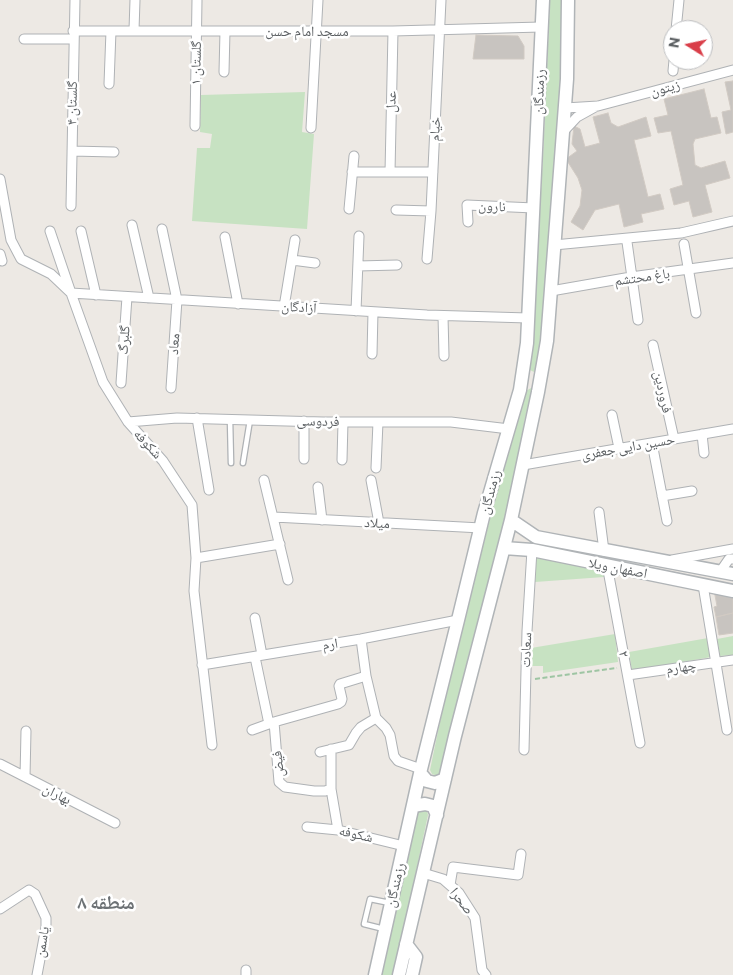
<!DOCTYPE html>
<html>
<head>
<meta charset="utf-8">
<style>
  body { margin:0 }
  #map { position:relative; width:733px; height:975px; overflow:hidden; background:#ede9e4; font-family:Commissioner,sans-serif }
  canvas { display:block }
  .north { position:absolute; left:663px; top:20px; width:50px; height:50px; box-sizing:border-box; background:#fff; border:1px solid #bebfc1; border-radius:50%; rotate:280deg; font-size:14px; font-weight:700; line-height:20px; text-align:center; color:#5c6063 }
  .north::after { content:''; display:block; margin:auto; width:18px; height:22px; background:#d93e49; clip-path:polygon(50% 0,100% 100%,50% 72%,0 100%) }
</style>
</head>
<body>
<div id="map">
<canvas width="733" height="975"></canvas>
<div class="north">N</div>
</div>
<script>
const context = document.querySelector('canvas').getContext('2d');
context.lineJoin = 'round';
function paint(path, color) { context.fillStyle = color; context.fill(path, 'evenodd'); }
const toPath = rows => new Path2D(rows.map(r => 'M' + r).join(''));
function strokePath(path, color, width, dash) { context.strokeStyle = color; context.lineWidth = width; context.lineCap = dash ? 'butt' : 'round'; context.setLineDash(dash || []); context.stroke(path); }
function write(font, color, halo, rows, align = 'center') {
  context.font = font + ' Commissioner,"Noto Naskh Arabic",sans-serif'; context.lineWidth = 5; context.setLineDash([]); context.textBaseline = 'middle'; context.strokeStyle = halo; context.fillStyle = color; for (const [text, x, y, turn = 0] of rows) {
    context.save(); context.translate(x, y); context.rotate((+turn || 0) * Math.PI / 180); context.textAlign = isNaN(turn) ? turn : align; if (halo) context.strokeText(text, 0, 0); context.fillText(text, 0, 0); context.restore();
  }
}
const green = toPath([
  [550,0,565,0,560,98,542,335,538,362,534,372,530,370,530,361,543,158],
  [305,92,302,132,314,134,307,229,192,221,197,148,210,148,212,134,200,132,201,95],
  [531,388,532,391,525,418,510,500,468,657,441,774,437,776,432,774,430,770,448,683,509,445,526,391],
  [536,556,603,569,604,577,535,582],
  [615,634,618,662,543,673,543,666,530,666,531,648],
  [733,636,733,655,720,656,717,639],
  [708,638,711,657,632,671,629,652],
  [422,811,427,811,428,815,394,975,381,975,417,813]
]);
const building = toPath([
  [476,35,518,36,524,46,524,59,473,59,476,35],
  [733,81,733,132,726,134,722,112,731,110,725,82,733,81],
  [704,89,711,118,717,117,721,133,695,139,693,144,695,165,701,168,725,161,730,178,705,185,712,212,693,217,689,201,674,205,670,189,683,185,671,131,658,133,654,118,668,115,664,99,704,89],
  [608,113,611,123,618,127,646,117,651,136,634,140,648,197,660,194,664,209,641,214,643,222,624,227,619,204,595,210,583,230,571,222,580,206,582,190,578,178,566,159,577,151,572,144,574,126,580,129,585,147,600,143,593,117,608,113],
  [714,590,733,594,733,613,716,617,714,607,717,606,714,590],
  [733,613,733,633,719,635,716,617,733,613]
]);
const path = toPath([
  [535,679,617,668]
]);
const lane = toPath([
  [230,419,231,463],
  [243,463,250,420],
  [384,929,364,924,370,899,390,903]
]);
const street = toPath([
  [134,30,135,0],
  [676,30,679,0],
  [73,31,393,31,541,27],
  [24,39,73,39],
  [673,71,674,60],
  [224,72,225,31],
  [109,84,111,31],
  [565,108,598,106,733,70],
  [195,126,197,0],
  [311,128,318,0],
  [563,132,577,117,595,107],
  [72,151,114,152],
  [352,172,433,172],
  [390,172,393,31],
  [0,179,11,240,21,259,51,274,71,293,103,382,128,422,163,461,192,505,196,558,194,591,212,745],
  [71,206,75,0],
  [349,209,354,156],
  [396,210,431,211],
  [468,222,467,205,534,208],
  [132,225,149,298],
  [162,229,177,300,171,388],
  [50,231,71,293,427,315,528,318],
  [81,231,96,295],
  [225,237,238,304],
  [627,242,638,320],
  [684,244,696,313],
  [554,245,681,233,733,221],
  [0,254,2,261],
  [427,259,431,211,441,0],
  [292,260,315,263],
  [358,266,397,265],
  [551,291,631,277,733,263],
  [284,307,295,240],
  [356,311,359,236],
  [443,316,444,356],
  [653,345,674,439],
  [372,354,373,312],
  [121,383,127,297],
  [612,415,619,448],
  [197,418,209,490],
  [128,422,177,418,323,422,451,422,509,429],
  [702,434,704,453],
  [652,443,667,521],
  [304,459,304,421],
  [342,460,343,422],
  [523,465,733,429],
  [376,468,378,422],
  [264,480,288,580],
  [371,480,379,523],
  [318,487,322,520],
  [662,496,692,491],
  [599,512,604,551],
  [274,517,481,528],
  [196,558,280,544],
  [672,560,733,549],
  [607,565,640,743],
  [720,572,729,559,733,559],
  [703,585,727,730],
  [255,618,262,655],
  [361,639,366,676,376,718],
  [255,657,269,724],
  [202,665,361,639,458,620],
  [628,675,733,660],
  [274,722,279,782,285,787,314,791,325,791,331,789,331,749],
  [252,730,274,722,338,704,341,702,342,699,339,686,340,684,366,676],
  [524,750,527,631,532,550],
  [320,752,349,745,356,733,361,727,376,718,386,728,390,735,394,756,398,761,421,769],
  [0,764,115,823],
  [25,777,26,731],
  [331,789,338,830],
  [307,827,338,830,404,846],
  [423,873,443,879,459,893,475,918,482,970,486,975],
  [450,885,453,867,518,875,521,854],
  [0,909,29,890,35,894,46,918,46,927,37,975],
  [246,970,246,975]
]);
const secondary = toPath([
  [511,520,536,537,733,574],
  [504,548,532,550,733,591],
  [421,774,427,781,435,783,445,779],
  [413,806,425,804,433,806,437,815],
  [406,944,416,957,412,975],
  [375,975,421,769,458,620,484,513,520,390,527,343,543,0],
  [399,975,455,736,511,520,538,392,547,341,558,198,567,79,568,0]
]);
const streetNames = [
  ["مسجد امام حسن",307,31],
  ["گلستان ۱",196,63,-89],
  ["زیتون",665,88,-15],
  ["رزمندگان",539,92,-88],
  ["عدل",391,102,-89],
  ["گلستان ۴",72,103,-89],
  ["خیام",435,129,-87],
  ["نارون",492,206,3],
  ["باغ محتشم",642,277,-8],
  ["آزادگان",299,307,3],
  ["گلبرگ",124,340,-86],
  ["معاد",174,344,-86],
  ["فروردین",663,392,78],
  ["فردوسی",318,421,1],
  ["شکوفه",148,444,47],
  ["حسین دایی جعفری",628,447,-10],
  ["رزمندگان",490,492,-75],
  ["میلاد",377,523,3],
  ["اصفهان ویلا",618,568,11],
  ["ارم",330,644,-9],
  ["سعادت",526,650,-88],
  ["۲",624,654,79],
  ["چهارم",681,667,-8],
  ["فیض",278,764,-96],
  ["بهاران",57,794,27],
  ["شکوفه",356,834,13],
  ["رزمندگان",395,885,-77],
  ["صحرا",462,901,52],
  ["یاسمن",42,942,-81]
];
const districtNames = [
  ["منطقه ۸",106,903]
];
paint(green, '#c7e2c2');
paint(building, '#c8c4c0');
strokePath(building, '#d1cac3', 1);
strokePath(lane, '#afb2b5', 7);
strokePath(street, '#afb2b5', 11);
strokePath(secondary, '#b0b4b7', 15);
strokePath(path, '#9ec5a3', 2, [5, 2.5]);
strokePath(lane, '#fff', 4.5);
strokePath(street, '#fff', 9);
strokePath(secondary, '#fff', 12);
write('14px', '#5c6063', '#fff', streetNames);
write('bold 19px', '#6d7275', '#fff', districtNames);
</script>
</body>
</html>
